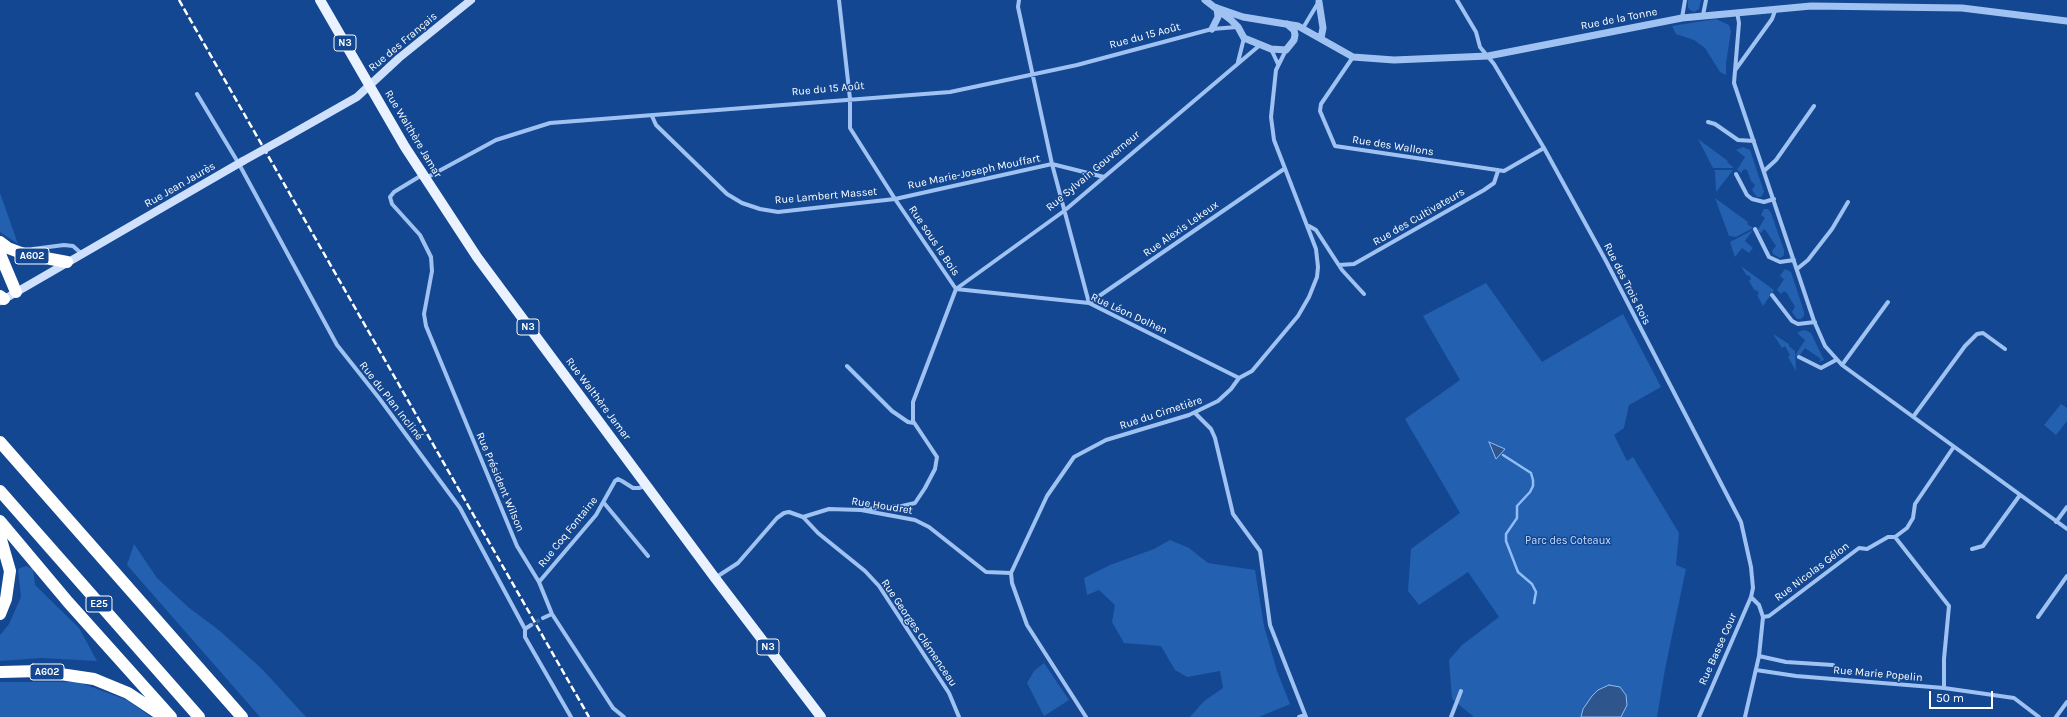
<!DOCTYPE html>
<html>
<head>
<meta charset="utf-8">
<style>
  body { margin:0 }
  #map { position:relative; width:2067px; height:717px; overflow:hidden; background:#134791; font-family:Karla,sans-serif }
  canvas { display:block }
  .scale { position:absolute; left:1929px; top:691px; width:64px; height:18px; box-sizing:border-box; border:2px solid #fff; border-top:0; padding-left:5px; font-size:12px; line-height:14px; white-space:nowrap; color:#fff; -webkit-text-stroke:3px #134791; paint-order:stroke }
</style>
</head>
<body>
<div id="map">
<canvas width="2067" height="717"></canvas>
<div class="scale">50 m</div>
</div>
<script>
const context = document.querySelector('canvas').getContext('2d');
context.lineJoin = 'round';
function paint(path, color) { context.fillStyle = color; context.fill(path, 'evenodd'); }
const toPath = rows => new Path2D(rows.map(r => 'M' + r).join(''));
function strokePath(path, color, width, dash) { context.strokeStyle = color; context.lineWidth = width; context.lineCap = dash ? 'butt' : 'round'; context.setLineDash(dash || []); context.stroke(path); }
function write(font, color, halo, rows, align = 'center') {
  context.font = font + ' Karla,sans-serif'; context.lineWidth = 3; context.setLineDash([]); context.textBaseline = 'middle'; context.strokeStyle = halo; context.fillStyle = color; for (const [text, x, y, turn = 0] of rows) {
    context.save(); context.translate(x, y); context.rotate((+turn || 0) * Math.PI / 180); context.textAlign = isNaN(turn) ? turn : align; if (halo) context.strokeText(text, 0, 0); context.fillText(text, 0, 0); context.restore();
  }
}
const green = toPath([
  [1688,0,1701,0,1699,9,1694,12,1690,10,1688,7],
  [1716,19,1729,25,1731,31,1726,63,1726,75,1720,72,1705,48,1694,40,1676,34,1672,26],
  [1698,139,1728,161,1727,162,1734,168,1713,168],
  [1743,147,1750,150,1764,192,1761,197,1757,197,1754,193,1752,190,1755,185,1751,181,1747,170,1744,169,1741,173,1737,170,1745,157,1736,150],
  [1714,170,1733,170,1716,192,1715,172],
  [0,193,18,244,0,232],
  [1715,198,1748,222,1747,224,1753,228,1736,237,1729,236],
  [1764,209,1768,209,1771,213,1784,250,1784,255,1780,258,1773,254,1772,251,1776,246,1766,231,1764,229,1761,233,1757,231,1765,218,1761,215],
  [1753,230,1745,241,1753,248,1749,253,1742,248,1735,257,1730,242],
  [1741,266,1774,290,1763,306,1757,295,1759,294,1757,290,1755,291,1749,281,1751,279,1749,275,1747,276],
  [1785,269,1791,272,1804,312,1804,316,1801,319,1797,319,1792,312,1795,307,1787,293,1784,291,1781,294,1777,290,1784,279,1780,276],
  [1486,283,1542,362,1623,314,1661,387,1629,405,1624,428,1614,435,1627,461,1633,457,1679,533,1676,565,1686,569,1665,669,1657,717,1474,717,1452,699,1449,660,1462,645,1499,617,1468,572,1419,605,1408,591,1411,549,1460,513,1405,419,1460,380,1423,316],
  [1801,331,1805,330,1811,333,1824,360,1819,362,1821,359,1805,348,1797,359,1796,354,1805,340,1797,333],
  [1773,334,1789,344,1789,346,1795,351,1796,371,1788,357,1790,355,1785,346,1782,348],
  [2061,404,2067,408,2067,421,2056,435,2044,425],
  [1170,540,1189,548,1208,563,1255,570,1264,626,1277,671,1290,704,1259,717,1190,717,1204,701,1223,688,1220,671,1187,677,1175,670,1161,646,1124,643,1112,622,1115,605,1099,590,1087,595,1084,578,1110,565,1154,549],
  [134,544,157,578,188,607,220,631,263,670,306,717,260,717,127,565],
  [26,566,33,569,35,585,79,628,97,661,41,658,0,661,0,635,9,624,21,597,18,569],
  [1044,663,1069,700,1044,716,1027,683,1034,671],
  [0,682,78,682,127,700,151,717,0,717]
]);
const water = toPath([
  [1489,442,1505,449,1496,459,1489,442],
  [1609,685,1620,687,1626,695,1627,705,1621,717,1581,717,1583,709,1592,696,1598,690,1609,685]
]);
const stream = toPath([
  [1503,455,1531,473,1533,480,1533,486,1530,492,1517,506,1517,518,1506,534,1506,541,1518,572,1532,584,1536,592,1534,603]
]);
const minorTunnel = toPath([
  [531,625,543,618]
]);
const minor = toPath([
  [839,0,850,99,850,128,895,199,956,289],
  [1019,0,1018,7,1052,164,1089,303],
  [1457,0,1476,32,1480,47,1494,64,1544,148,1606,261,1741,522,1751,567,1753,588,1751,597,1699,717],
  [1737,12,1739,23,1734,83,1814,321,1825,346,1842,365,2067,529],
  [1703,15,1706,0],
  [1682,18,1685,0],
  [1303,28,1318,3],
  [1271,49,1278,64],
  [1353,57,1321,104,1320,111,1335,146,1504,171,1544,148],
  [1238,62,1244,38],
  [1736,69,1772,19,1776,8],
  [197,94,239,164,337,345,379,398,460,508,525,629,525,637,571,717],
  [652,116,656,125,727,194,742,203,760,209,778,212,895,199,1052,164,1104,177],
  [1708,122,1715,124,1738,140,1754,141],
  [1764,171,1776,160,1814,106],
  [1736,174,1747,195,1752,199,1764,202,1774,199],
  [422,175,394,192,390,197,392,204,420,235,431,257,432,271,424,314,426,326,517,546,539,582,552,614,613,708,624,717],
  [426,178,496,140,550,123,950,92,1077,65,1212,29,1237,27],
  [1309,226,1316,230,1342,270,1364,294],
  [1755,229,1769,257,1780,262,1794,260],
  [33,249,64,245,73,246,82,254],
  [1339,265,1354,264,1484,190,1494,183,1498,171],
  [1797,269,1808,260,1832,229,1848,202],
  [956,289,1064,211,1260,45],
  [956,289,1089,303,1239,378],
  [1772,295,1792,321,1798,324,1815,322],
  [1089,303,1284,169],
  [1799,357,1821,368,1836,360],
  [1842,365,1888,302],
  [847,366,892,411,908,422,914,423],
  [1195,413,1211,429,1215,438,1233,514,1260,551,1270,625,1306,717],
  [1913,417,1965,346,1977,334,1983,333,2005,349],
  [604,503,648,556],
  [865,509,902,506,915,503,925,488,935,469,937,457,913,421,913,402,956,289],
  [803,517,818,533,865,571,879,586,949,693,959,717],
  [2056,522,2067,507],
  [1895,537,1949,606,1944,659,1944,688],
  [1895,537,1907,528,1913,518,1915,504,1953,448],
  [1972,549,1983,546,2020,495],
  [715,578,738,563,777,518,784,513,789,512,803,517,829,509,861,510,915,520,929,527,986,572,1011,573],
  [539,582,596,515,615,481,618,479,622,481,633,488,639,488,645,486],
  [1763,617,1769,616,1859,548,1867,549,1888,537,1895,537],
  [2038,617,2067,576],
  [543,618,552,614],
  [525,629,531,625],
  [1759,656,1786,662,1833,665],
  [1756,670,1796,676,1944,688,2014,698,2039,717],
  [1086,717,1027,625,1012,583,1011,573,1047,496,1074,457,1106,440,1189,415,1218,401,1231,389,1239,378,1252,371,1298,316,1309,297,1317,277,1318,267,1316,249,1274,140,1271,117,1276,70,1286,50],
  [1299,717,1305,715],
  [1451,717,1461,691],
  [1745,717,1759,656,1763,617,1759,605,1751,597],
  [2056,717,2067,702]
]);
const tertiary = toPath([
  [1205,0,1231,20,1238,27,1244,38,1271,49,1286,50,1294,40,1295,35,1294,30,1287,24],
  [1319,2,1323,28,1321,38],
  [1217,8,1243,17,1298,26,1353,57,1394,60,1488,56,1682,18,1811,6,1962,8,2067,21],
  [1212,29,1218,17,1217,8]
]);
const secondary = toPath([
  [290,135,357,97,399,58,471,0],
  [1,301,243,161]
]);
const primary = toPath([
  [320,0,405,147,477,257,715,578,821,717]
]);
const motorway = toPath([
  [0,242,8,248,24,254,67,262],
  [0,254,16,292],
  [0,296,4,299],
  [0,442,242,717],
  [0,491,199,717],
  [0,521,68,602,171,717],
  [0,536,10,571,6,599,0,614],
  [0,672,40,671,94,679,128,693,164,717]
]);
const rail = toPath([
  [179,0,589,717]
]);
const secondaryBridge = toPath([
  [243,161,290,135]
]);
const shields = [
  [345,43,22],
  [32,256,34],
  [528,327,22],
  [99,604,26],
  [768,647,22],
  [47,672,34]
];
const shieldNames = [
  ["N3",345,43],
  ["A602",32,256],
  ["N3",528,327],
  ["E25",99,604],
  ["N3",768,647],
  ["A602",47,672]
];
const streetNames = [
  ["Rue de la Tonne",1619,19,-11],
  ["Rue du 15 Août",1145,36,-15],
  ["Rue des Français",403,42,-40],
  ["Rue du 15 Août",828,89,-5],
  ["Rue Walthère Jamar",413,134,59],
  ["Rue des Wallons",1393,146,9],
  ["Rue Sylvain Gouverneur",1093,171,-40],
  ["Rue Marie-Joseph Mouffart",974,172,-12],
  ["Rue Jean Jaurès",180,185,-30],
  ["Rue Lambert Masset",826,196,-5],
  ["Rue des Cultivateurs",1419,217,-30],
  ["Rue Alexis Lekeux",1181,229,-35],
  ["Rue sous le Bois",934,241,56],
  ["Rue des Trois Rois",1627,284,63],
  ["Rue Léon Dolhen",1129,314,25],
  ["Rue Walthère Jamar",598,399,53],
  ["Rue du Plan Incliné",391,401,52],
  ["Rue du Cimetière",1161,413,-18],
  ["Rue Président Wilson",500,482,67],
  ["Rue Houdret",882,506,9],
  ["Rue Coq Fontaine",568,532,-51],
  ["Rue Nicolas Gélon",1812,572,-37],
  ["Rue Georges Clémenceau",919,633,56],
  ["Rue Basse Cour",1718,649,-66],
  ["Rue Marie Popelin",1878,674,5]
];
const parkNames = [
  ["Parc des Coteaux",1568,541]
];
paint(green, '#2460b0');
paint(water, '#2e558c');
strokePath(water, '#90bdf5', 1);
strokePath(stream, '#90bdf5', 2.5);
strokePath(minorTunnel, '#3663a2', 4, [4, 2]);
strokePath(minor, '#9fc2f2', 4);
strokePath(tertiary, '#9fc2f2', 7);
strokePath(secondary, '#cee0fc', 8);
strokePath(primary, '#eaf1ff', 10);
strokePath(motorway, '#fff', 12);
strokePath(rail, '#fff', 2.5, [7, 3]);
strokePath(secondaryBridge, '#cee0fc', 8);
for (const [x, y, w] of shields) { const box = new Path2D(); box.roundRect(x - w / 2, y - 8, w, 16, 3); context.fillStyle = '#134791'; context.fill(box); strokePath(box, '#fff', 1); }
write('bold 10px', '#fff', null, shieldNames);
write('11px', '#fff', '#134791', streetNames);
write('11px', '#c6ddfd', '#134791', parkNames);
</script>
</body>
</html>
